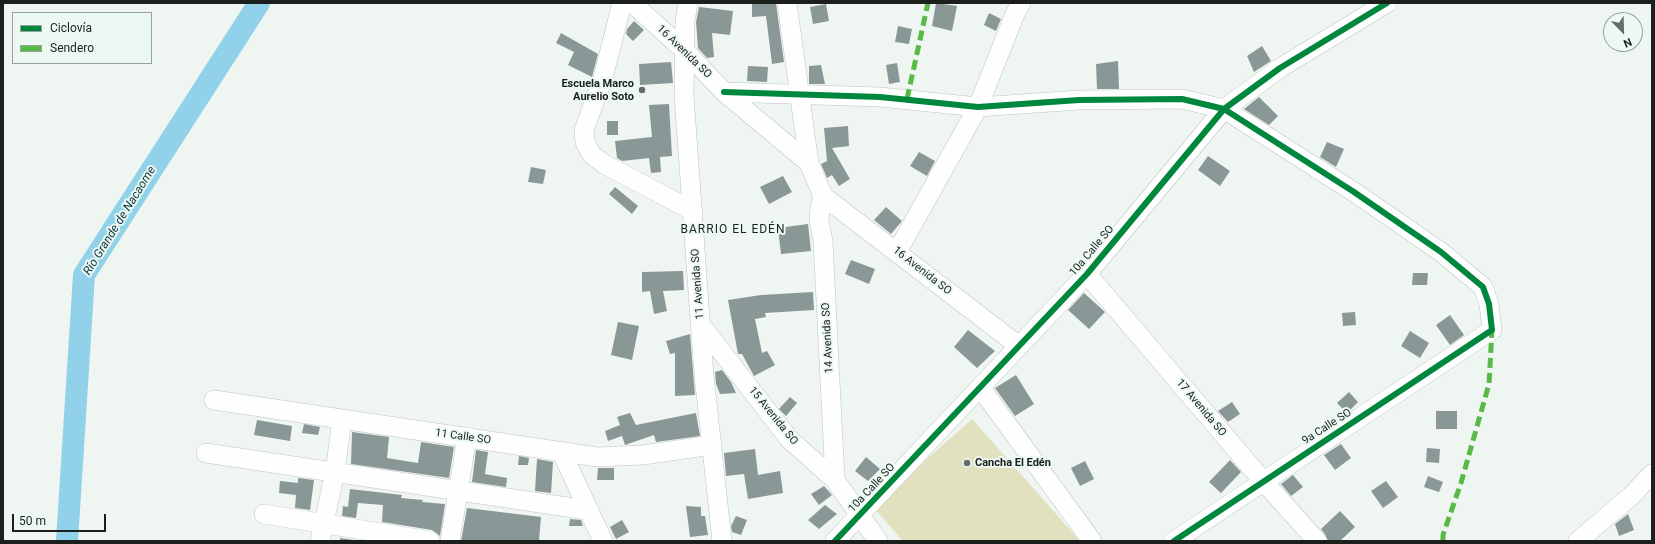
<!DOCTYPE html>
<html>
<head>
<meta charset="utf-8">
<style>
  body { margin:0 }
  #map { position:relative; width:1655px; height:544px; overflow:hidden; background:#eff6f2; font-family:Roboto,sans-serif }
  canvas { display:block }
  .frame { position:absolute; inset:0; border:4px solid #1b201d; pointer-events:none }
  .legend { position:absolute; left:12px; top:12px; width:140px; height:52px; box-sizing:border-box; background:#ecf9f2; border:1px solid #98a29d; margin:0; padding:5px 7px; list-style:none; font-size:12px; color:#1b201d }
  .legend li { display:flex; align-items:center; gap:8px; height:20px }
  .legend b { width:20px; border:1px solid #98a29d }
  .north { position:absolute; left:1603px; top:12px; width:40px; height:40px; box-sizing:border-box; background:#ecf9f2; border:1px solid #98a29d; border-radius:50%; rotate:157deg; font-size:11px; font-weight:700; line-height:16px; text-align:center; color:#1b201d }
  .north::after { content:''; display:block; margin:auto; width:14px; height:18px; background:#656b68; clip-path:polygon(50% 0,100% 100%,50% 72%,0 100%) }
  .scale { position:absolute; left:12px; top:514px; width:94px; height:18px; box-sizing:border-box; border:2px solid #1b201d; border-top:0; padding-left:5px; font-size:12px; line-height:14px; white-space:nowrap; color:#1b201d; -webkit-text-stroke:3px #ecf9f2; paint-order:stroke }
</style>
</head>
<body>
<div id="map">
<canvas width="1655" height="544"></canvas>
<div class="frame"></div>
<ul class="legend">
<li><b style="height:5px;background:#00873e"></b>Ciclovía</li>
<li><b style="height:5px;background:#58b947"></b>Sendero</li>
</ul>
<div class="north">N</div>
<div class="scale">50 m</div>
</div>
<script>
const context = document.querySelector('canvas').getContext('2d');
context.lineJoin = 'round';
function paint(path, color) { context.fillStyle = color; context.fill(path, 'evenodd'); }
const toPath = rows => new Path2D(rows.map(r => 'M' + r).join(''));
function strokePath(path, color, width, dash) { context.strokeStyle = color; context.lineWidth = width; context.lineCap = dash ? 'butt' : 'round'; context.setLineDash(dash || []); context.stroke(path); }
function write(font, color, halo, rows, align = 'center') {
  context.font = font + ' Roboto,sans-serif'; context.lineWidth = 4; context.setLineDash([]); context.textBaseline = 'middle'; context.strokeStyle = halo; context.fillStyle = color; for (const [text, x, y, turn = 0] of rows) {
    context.save(); context.translate(x, y); context.rotate((+turn || 0) * Math.PI / 180); context.textAlign = isNaN(turn) ? turn : align; if (halo) context.strokeText(text, 0, 0); context.fillText(text, 0, 0); context.restore();
  }
}
const green = toPath([
  [972,419,1080,541,903,541,873,507]
]);
const river = toPath([
  [67,541,84,275,259,3]
]);
const building = toPath([
  [752,3,776,3,784,62,772,64,766,16,752,17],
  [936,3,957,6,952,31,932,26],
  [826,4,829,21,813,24,810,7],
  [699,7,733,11,730,35,712,33,714,57,707,58,698,48,696,22],
  [989,13,1001,19,996,31,984,25],
  [634,21,644,30,633,41,626,34,627,29],
  [898,26,912,29,909,44,895,42],
  [561,33,598,54,592,77,568,65,574,52,556,43],
  [1262,46,1271,61,1254,72,1247,56],
  [1118,61,1119,89,1097,89,1096,64],
  [671,62,673,83,640,85,639,64],
  [897,63,900,82,889,84,886,65],
  [821,65,825,84,809,84,809,66],
  [748,66,768,67,767,82,747,81],
  [1259,97,1278,116,1269,125,1244,109],
  [669,104,672,156,660,157,661,172,651,173,649,158,622,161,617,158,615,141,652,137,649,105],
  [607,121,618,121,618,135,607,135],
  [848,126,849,146,832,148,850,179,839,186,832,175,827,178,821,164,827,161,824,128],
  [1327,142,1344,149,1336,167,1320,157],
  [919,152,935,161,927,176,910,166],
  [1208,156,1230,171,1220,186,1198,170],
  [531,167,546,170,543,184,528,182],
  [783,176,792,192,769,204,760,187],
  [615,187,638,206,632,214,609,194],
  [886,207,902,221,891,234,874,220],
  [808,224,811,251,781,254,778,228],
  [851,260,875,269,869,284,845,274],
  [683,271,684,290,663,291,667,311,654,314,650,291,642,292,642,272],
  [1413,273,1428,273,1427,285,1412,285],
  [813,292,814,310,765,313,766,317,755,319,762,353,767,351,775,365,754,376,742,354,738,354,728,300,761,295],
  [1084,293,1105,312,1089,329,1068,310],
  [1355,312,1356,325,1343,326,1342,313],
  [1450,315,1464,335,1450,345,1436,325],
  [618,322,639,326,632,360,611,355],
  [968,330,995,351,977,368,954,347],
  [1410,331,1429,343,1420,358,1401,346],
  [690,334,695,395,675,396,675,353,670,354,666,341],
  [722,370,731,382,736,393,720,394,716,384,715,372],
  [1016,375,1034,404,1015,416,995,388],
  [1349,392,1358,402,1347,413,1337,403],
  [790,397,797,403,786,416,779,409],
  [1232,402,1240,414,1228,422,1218,411],
  [1436,411,1457,411,1457,429,1436,429],
  [630,413,636,425,696,413,700,436,656,442,654,435,625,445,622,436,608,441,605,431,620,425,617,417],
  [257,420,292,426,290,441,254,435],
  [304,424,320,427,318,435,302,433],
  [352,432,389,437,387,458,418,463,421,442,454,447,449,478,351,464],
  [1341,444,1351,458,1335,470,1324,455],
  [1427,448,1440,449,1439,463,1426,462],
  [755,449,758,475,780,471,783,493,748,499,744,474,726,476,724,453],
  [476,450,488,452,485,474,507,478,506,487,472,482],
  [519,456,529,458,528,465,518,465],
  [866,457,880,469,868,481,855,471],
  [537,459,553,462,551,493,535,491],
  [1230,460,1241,472,1221,493,1209,482],
  [1085,461,1094,479,1080,486,1071,468],
  [598,468,614,468,614,480,597,480],
  [1293,475,1303,487,1291,496,1281,484],
  [1428,476,1443,482,1439,492,1424,487],
  [298,478,314,480,310,510,295,508,296,495,279,493,280,481,298,483],
  [1386,481,1398,497,1383,508,1371,491],
  [824,486,832,495,819,505,811,494],
  [350,489,402,495,401,498,423,500,422,502,445,504,440,536,432,530,382,522,383,505,358,503,356,518,342,516,343,506,348,507],
  [825,505,837,514,819,529,808,520],
  [686,506,701,507,701,516,705,516,708,535,690,537],
  [467,508,541,517,539,541,461,541],
  [1340,511,1355,527,1340,541,1328,541,1325,534,1321,529],
  [1628,514,1634,530,1619,536,1615,524],
  [736,516,747,520,741,535,732,532,731,526],
  [570,519,581,520,583,526,569,526],
  [622,520,629,532,616,539,610,527],
  [340,538,354,540,354,541,340,541]
]);
const minor = toPath([
  [622,3,603,78,584,130,585,142,592,155,604,164,693,211],
  [632,3,685,51,724,92,809,163],
  [688,3,685,21,684,95,704,375,722,541],
  [787,3,809,163,823,196,1019,346],
  [724,92,880,97,978,107,1079,100,1182,99,1224,109,1354,192,1441,252,1483,287,1489,304,1492,330,1174,541],
  [823,196,820,207,819,221,823,241,835,480],
  [897,252,978,107,1015,14,1021,3],
  [1087,274,1263,481,1317,541],
  [701,325,789,439,835,480,878,541],
  [980,387,1092,541],
  [214,400,597,457,643,455,712,445],
  [561,451,603,541],
  [206,453,587,510],
  [264,514,430,541],
  [320,541,335,472,342,419],
  [450,541,467,437],
  [835,541,1087,274,1224,109,1280,68,1387,3],
  [1578,541,1631,496,1652,474]
]);
const quiet = toPath([
  [907,99,928,3],
  [1443,541,1443,535,1461,483,1489,384,1492,330]
]);
const cycleway = toPath([
  [724,92,880,97,978,107,1079,100,1182,99,1224,109,1354,192,1441,252,1483,287,1489,304,1492,330,1174,541],
  [835,541,1087,274,1224,109,1280,68,1387,3]
]);
const markers = [
  [642,90,4,"#656b68"],
  [967,463,4,"#656b68"]
];
const streetNames = [
  ["16 Avenida SO",684,52,44],
  ["10a Calle SO",1092,251,-50],
  ["16 Avenida SO",922,271,38],
  ["11 Avenida SO",698,284,-94],
  ["14 Avenida SO",828,338,-93],
  ["17 Avenida SO",1201,408,50],
  ["15 Avenida SO",773,416,51],
  ["9a Calle SO",1327,427,-33],
  ["11 Calle SO",463,437,8],
  ["10a Calle SO",872,488,-47]
];
const poiNames = [
  ["Escuela Marco",634,84],
  ["Aurelio Soto",634,97],
  ["Cancha El Edén",975,463,"left"]
];
const waterNames = [
  ["Río Grande de Nacaome",120,221,-58]
];
const neighbourhoodNames = [
  ["BARRIO EL EDÉN",733,230]
];
paint(green, '#e1e0bf');
strokePath(river, '#91d1ea', 22);
paint(building, '#899796');
strokePath(minor, '#bfc4c1', 20);
strokePath(minor, '#fdfefd', 19);
strokePath(quiet, '#58b947', 5, [10, 5]);
strokePath(cycleway, '#00873e', 6);
for (const [x, y, r, color] of markers) { const dot = new Path2D(); dot.arc(x, y, r, 0, 2 * Math.PI); context.fillStyle = color; context.fill(dot); strokePath(dot, '#ecf9f2', 1.5); }
write('11px', '#1b201d', '#ecf9f2', streetNames);
write('bold 11px', '#1b201d', '#ecf9f2', poiNames, 'right');
write('italic 12px', '#093342', '#ecf9f2', waterNames);
context.letterSpacing = '1px';
write('12px', '#1b201d', '#ecf9f2', neighbourhoodNames);
context.letterSpacing = '0px';
</script>
</body>
</html>
